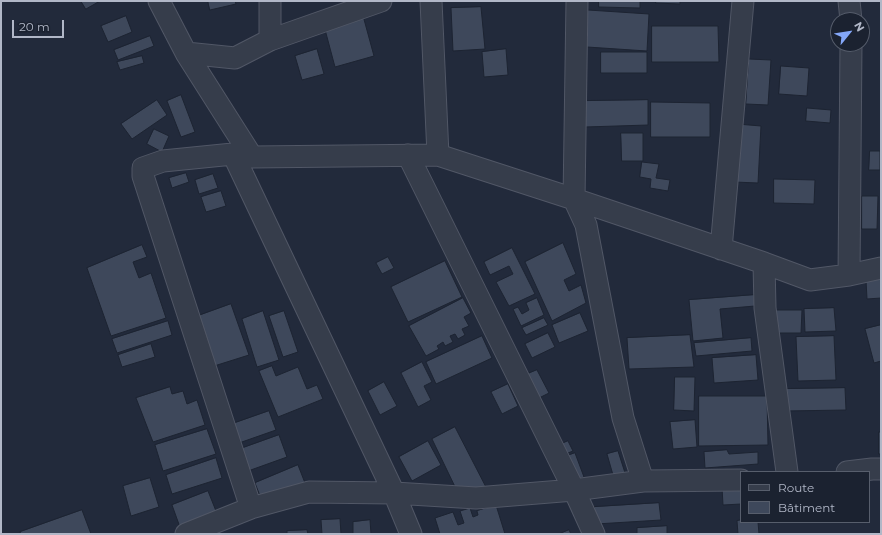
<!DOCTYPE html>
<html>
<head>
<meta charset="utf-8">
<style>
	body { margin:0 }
	#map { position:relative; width:882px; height:535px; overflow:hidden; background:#222a3b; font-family:Montserrat,sans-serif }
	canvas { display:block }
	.frame { position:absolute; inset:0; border:2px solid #b1b7c7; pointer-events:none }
	.legend { position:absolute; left:740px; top:471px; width:130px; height:52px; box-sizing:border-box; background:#1b2230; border:1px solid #575e6c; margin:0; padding:5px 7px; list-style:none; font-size:12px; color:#b1b7c7 }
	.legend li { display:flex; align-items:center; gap:8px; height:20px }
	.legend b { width:20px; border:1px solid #575e6c }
	.north { position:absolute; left:830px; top:12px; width:40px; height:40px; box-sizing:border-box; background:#1b2230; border:1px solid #575e6c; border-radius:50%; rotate:60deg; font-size:11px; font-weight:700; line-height:16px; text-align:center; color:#b1b7c7 }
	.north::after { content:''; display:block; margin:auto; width:14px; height:18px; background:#84a7f8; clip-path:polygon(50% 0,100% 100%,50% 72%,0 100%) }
	.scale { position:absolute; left:12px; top:20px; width:52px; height:18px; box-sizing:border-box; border:2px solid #b1b7c7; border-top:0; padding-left:5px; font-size:12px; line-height:14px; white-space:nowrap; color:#b1b7c7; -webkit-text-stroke:3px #1b2230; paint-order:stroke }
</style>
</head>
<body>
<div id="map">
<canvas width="882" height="535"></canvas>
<div class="frame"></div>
<ul class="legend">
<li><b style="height:5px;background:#363d4b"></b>Route</li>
<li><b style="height:11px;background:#3e485b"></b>Bâtiment</li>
</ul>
<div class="north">N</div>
<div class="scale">20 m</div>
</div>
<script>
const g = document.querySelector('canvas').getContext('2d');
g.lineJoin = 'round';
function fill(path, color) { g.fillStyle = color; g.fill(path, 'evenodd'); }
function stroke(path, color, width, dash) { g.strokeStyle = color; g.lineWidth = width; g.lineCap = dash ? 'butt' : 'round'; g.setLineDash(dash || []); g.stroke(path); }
const building = new Path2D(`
	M81,1h19l-14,8z
	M208,1h27l1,3 -26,6z
	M599,1h41v7l-41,-1z
	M656,1h24v3l-24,-1z
	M481,7l4,42 -32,2 -2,-43z
	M588,10l61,4 -2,37 -60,-4z
	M362,12l12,44 -39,11 -12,-45z
	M126,16l6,16 -24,10 -7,-16z
	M652,26h66l1,36h-67z
	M150,36l4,10 -36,14 -4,-10z
	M317,49l7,25 -22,6 -7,-24z
	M506,49l2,26 -24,2 -2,-25z
	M601,52h46v21h-46z
	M142,56l2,7 -24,7 -3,-8z
	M749,59l22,1 -3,45 -22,-1z
	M781,66l28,2 -2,28 -28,-2z
	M181,95l14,37 -14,5 -14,-36z
	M157,100l10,15 -35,24 -11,-15z
	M648,100v25l-63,2v-26z
	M651,102l59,1v34h-59z
	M807,108l24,2 -1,13 -24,-2z
	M737,124l24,2 -3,57 -24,-1z
	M154,129l15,7 -7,16 -15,-8z
	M621,133h22v28h-21z
	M870,151h10v19h-11z
	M642,162l17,2 -3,14 14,2 -2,11 -18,-3 1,-9 -11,-2z
	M186,173l3,9 -17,6 -3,-10z
	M213,174l5,14 -19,6 -4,-14z
	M774,179l41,1 -1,24 -40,-1z
	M221,191l5,15 -20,6 -5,-15z
	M862,196h16l-1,33h-15z
	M563,243l13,31 -12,6 5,11 12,-6 5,18 -34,18 -27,-59z
	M142,245l5,12 -14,5 6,16 12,-5 15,45 -55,18 -24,-68z
	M512,248l23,46 -26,12 -13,-24 17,-8 -4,-8 -19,9 -6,-13z
	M388,257l6,11 -12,6 -6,-11z
	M445,261l17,36 -54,25 -17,-35z
	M881,279v19l-14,1 -1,-19z
	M754,295l1,11 -35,3 3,29 -30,3 -4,-41z
	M463,298l8,15 -7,4 5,9 -7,3 3,6 -7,4 -3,-5 -5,2 3,6 -8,4 -2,-4 -6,4 2,3 -13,7 -17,-30z
	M537,298l7,17 -23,11 -8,-17 5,-2 4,7 7,-4 -3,-7z
	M231,304l18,51 -38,12 -16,-50z
	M834,308l2,23 -31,1 -1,-23z
	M775,310h27l-1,23h-26z
	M263,311l16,49 -22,7 -15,-48z
	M284,311l14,41 -15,5 -14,-41z
	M580,313l8,18 -29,12 -7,-18z
	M544,318l4,7 -22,10 -4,-7z
	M168,321l4,14 -55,18 -5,-14z
	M881,325v36l-7,2 -9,-34z
	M548,333l7,14 -23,11 -7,-14z
	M690,335l4,32 -65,2 -2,-31z
	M482,336l10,22 -56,26 -10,-22z
	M834,336l2,44 -38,1 -2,-44z
	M751,338l1,13 -56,5 -2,-13z
	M151,344l4,13 -33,10 -4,-12z
	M756,355l2,25 -44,3 -2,-25z
	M422,362l10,20 -8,4 7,14 -13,7 -17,-34z
	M272,366l4,10 22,-9 9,22 10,-4 6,14 -45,18 -19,-46z
	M537,370l12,23 -12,6 -12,-24z
	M675,377h20l-1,34 -20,-1z
	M384,382l13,24 -17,9 -12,-24z
	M508,384l10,22 -16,8 -11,-22z
	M170,387l2,7 11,-3 4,13 10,-4 8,25 -52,17 -17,-44z
	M845,388l1,22 -61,1v-22z
	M699,396h68l1,49 -69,1z
	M269,411l7,19 -37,13 -7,-19z
	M695,420l2,27 -24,2 -3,-27z
	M455,427l33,64 -30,2 -26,-54z
	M207,429l9,25 -53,17 -8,-26z
	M879,432h2v22h-2z
	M279,435l8,22 -39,14 -8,-22z
	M428,441l13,24 -29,16 -13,-24z
	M568,441l5,10 -10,4 -4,-10z
	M727,450l2,4 29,-2v12l-53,4 -1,-16z
	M618,451l9,28 -12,3 -8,-28z
	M575,453l9,24 -10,4 -10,-24z
	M216,458l6,20 -50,16 -6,-19z
	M298,465l7,18 -43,18 -7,-18z
	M150,478l9,29 -28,9 -8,-30z
	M741,485v19l-18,1 -1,-18z
	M208,491l10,25 -37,14 -9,-25z
	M659,503l2,17 -65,4 -2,-17z
	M496,505l9,29h-65l-5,-16 18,-6 5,13 6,-2 -4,-12 10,-3 3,9 5,-2 -1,-4z
	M82,510l9,24h-70l-1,-2z
	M340,519l1,15h-19l-1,-14z
	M370,520l1,14h-18v-12z
	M741,520v2h17l1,12h-21l-1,-13z
	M667,526v8h-30v-6z
	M307,530l1,4h-21v-3z
	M569,530l2,4h-12z`);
const minor = new Path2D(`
	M159,1l27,52 66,104
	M431,1l7,154
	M577,1l-3,198 12,26 37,193 20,63
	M849,1l2,19
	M270,40v-39
	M186,53l49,5 35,-18 111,-39
	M233,154l161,339 17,41
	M408,155l166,335 20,44
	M721,249l22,-248
	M764,263l1,45 22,164
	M849,275l2,-231
	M847,472l25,-3h9
	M251,508l-108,-332v-8l20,-7 70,-7 19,3 186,-2 136,44 190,64 46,17 39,-5 32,-7
	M186,534l65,-26 58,-16 85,1 82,5 98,-8 69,-9 98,-1`);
fill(building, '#3e485b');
stroke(building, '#1d2432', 1);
stroke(minor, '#515766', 23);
stroke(minor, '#363d4b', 21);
</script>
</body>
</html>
